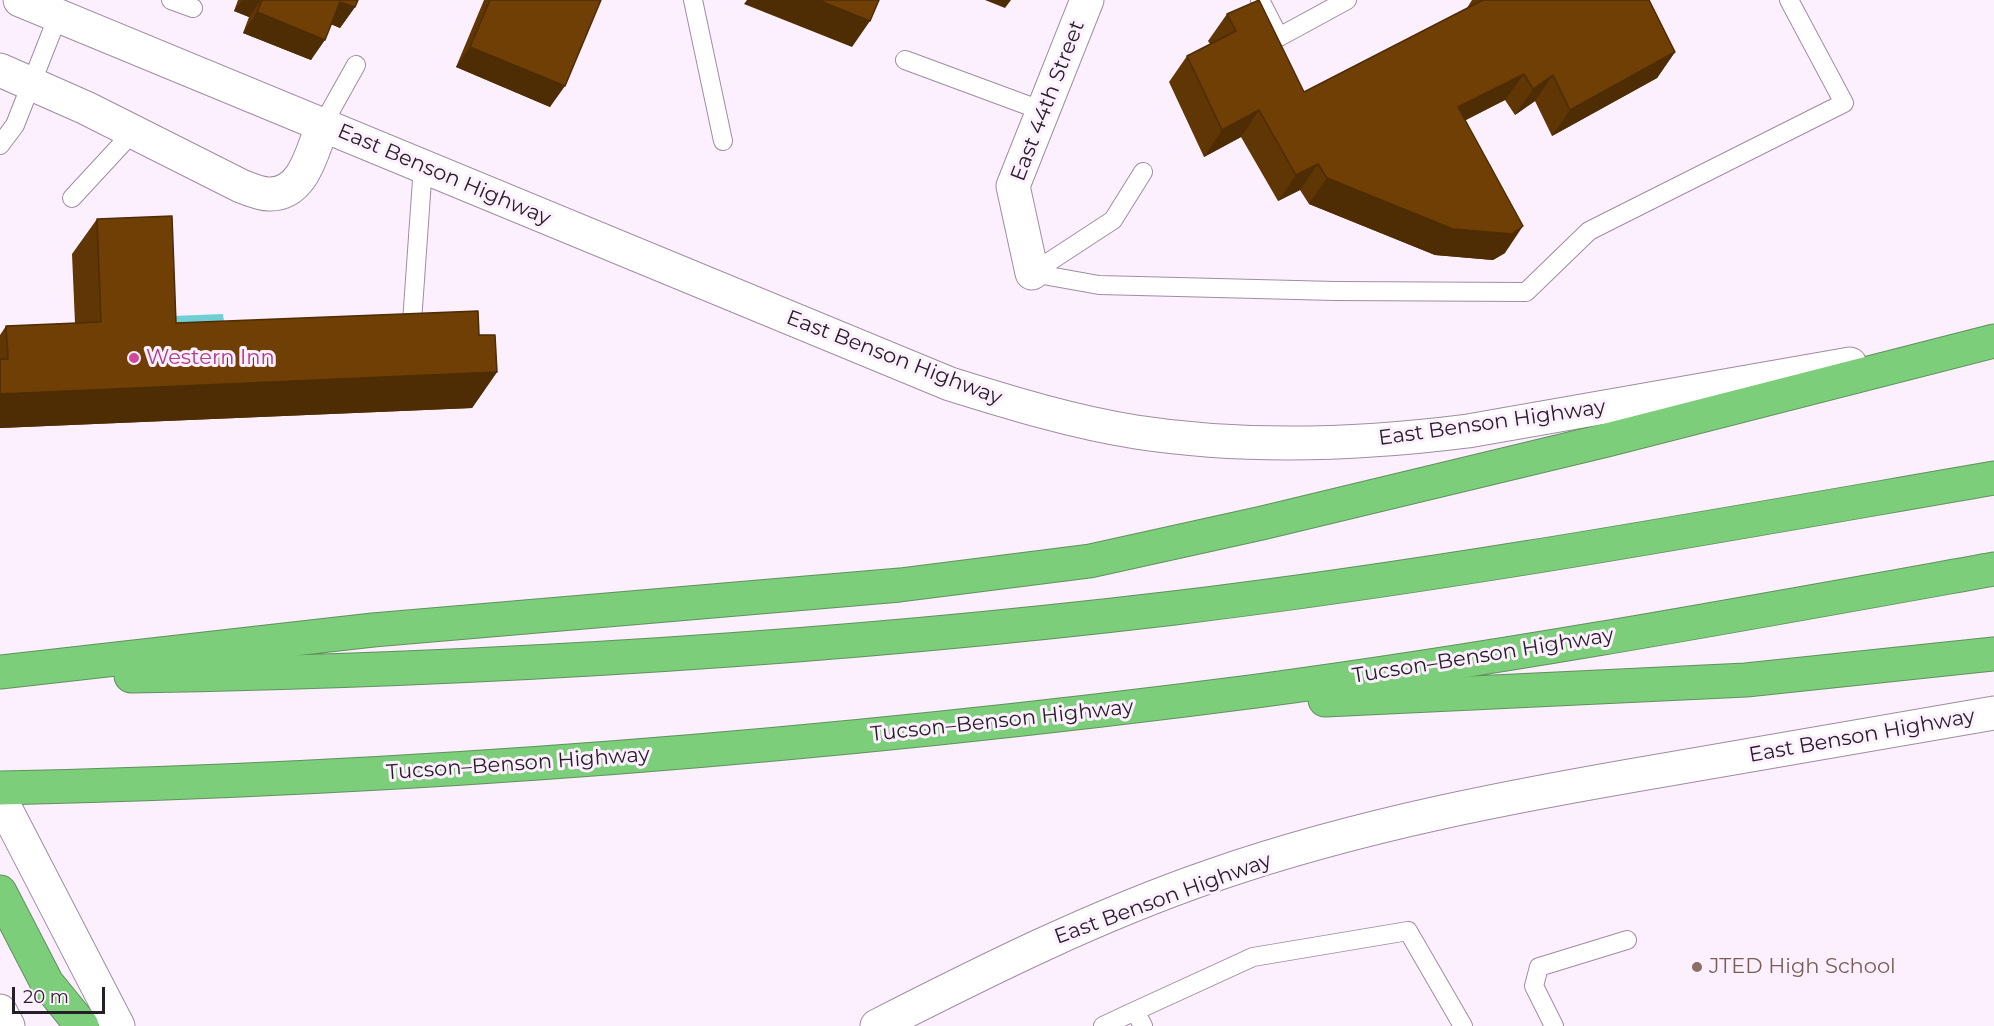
<!DOCTYPE html>
<html>
<head>
<meta charset="utf-8">
<style>
	body { margin:0 }
	#map { position:relative; width:1994px; height:1026px; overflow:hidden; background:#fdf0fe; font-family:Montserrat,sans-serif }
	canvas { display:block }
	.scale { position:absolute; left:12px; top:987px; width:93px; height:27px; box-sizing:border-box; border:3px solid #261f27; border-top:0; padding-left:8px; font-size:18px; line-height:21px; white-space:nowrap; color:#261f27; -webkit-text-stroke:4px #fdf0fe; paint-order:stroke }
</style>
</head>
<body>
<div id="map">
<canvas width="1994" height="1026"></canvas>
<div class="scale">20 m</div>
</div>
<script>
const g = document.querySelector('canvas').getContext('2d');
g.lineJoin = 'round';
function fill(path, color) { g.fillStyle = color; g.fill(path, 'evenodd'); }
function stroke(path, color, width, dash) { g.strokeStyle = color; g.lineWidth = width; g.lineCap = dash ? 'butt' : 'round'; g.setLineDash(dash || []); g.stroke(path); }
function label(font, color, halo, rows, align = 'center') {
  g.font = font + ' Montserrat,sans-serif'; g.lineWidth = 6; g.setLineDash([]); g.textBaseline = 'middle'; g.strokeStyle = halo; g.fillStyle = color; for (const [text, x, y, turn = 0] of rows) {
    g.save(); g.translate(x, y); g.rotate((+turn || 0) * Math.PI / 180); g.textAlign = isNaN(turn) ? turn : align; if (halo) g.strokeText(text, 0, 0); g.fillText(text, 0, 0); g.restore();
  }
}
const water = new Path2D(`
	M223,314l3,24 -49,3 -5,-25z`);
const lane = new Path2D(`
	M171,0l22,8
	M693,0l30,141
	M1260,0l19,37 68,-37
	M905,60l138,51
	M323,124l33,-59
	M0,145l15,-20 43,-109
	M72,198l61,-66
	M1032,273l67,12 236,6 191,1 63,-61 255,-128 -55,-103
	M1032,273l81,-53 30,-48
	M412,322l11,-156
	M1135,1011l118,-54 155,-26 55,95
	M1103,1026l32,-15 8,15
	M1554,1026l-20,-40 5,-19 88,-27`);
const street = new Path2D(`
	M1032,273l-19,-87 74,-186`);
const secondary = new Path2D(`
	M20,0l930,384c61,19 123,38 186,48 110,17 221,13 332,-1l382,-67
	M0,70l86,38 155,78c8,3 19,8 28,8 35,1 43,-43 54,-70
	M0,798l118,228
	M0,1011l8,15
	M877,1026c110,-56 220,-111 337,-151 147,-51 303,-80 456,-106 108,-19 216,-37 324,-56`);
const highway = new Path2D(`
	M0,672l373,-42 527,-45 190,-24 172,-38 345,-83 387,-99
	M131,676c348,-6 697,-27 1043,-68 275,-33 548,-83 820,-130
	M1325,700l421,-20 248,-26
	M0,788c421,-9 840,-43 1257,-97 247,-33 492,-78 737,-122
	M0,892l47,91 35,43`);
const wall = new Path2D(`
	M238,0h120l-3,7 -15,21 -9,-4 -20,36 -68,-27 6,-16 -15,-6z
	M484,0h117l-51,107 -94,-40z
	M1472,0h177l26,52 -18,26 -105,58 -17,-35 -20,14 -10,-15 -40,20 40,133 -12,7 -58,-5 -126,-51 -9,-14 -22,11 -37,-64 -37,20 -35,-75 18,-26 23,-12 -2,-3 19,-27 77,78 163,-84z
	M97,219l79,104 303,12 18,37 -25,36 -472,20v-93l6,-9 69,-3 -3,-69z`);
const shadedWall = new Path2D(`
	M242,0h19l-12,17 -15,-6z
	M747,0h71l52,21 -18,26 -108,-43z
	M985,0h26l-6,8z
	M340,2l15,5 -15,21 -14,-6z
	M257,12l68,28 -14,20 -68,-27z
	M470,47l95,39 -15,21 -94,-40z
	M1675,52l-18,26 -105,58 18,-26z
	M1524,74l-19,26 -66,34 19,-27z
	M1553,75l-18,26 -20,14 18,-26z
	M1259,110l-18,27 -37,20 18,-27z
	M1318,164l-18,26 -22,11 18,-26z
	M1327,178l196,48 -18,27 -12,7 -58,-5 -126,-51z
	M497,372l-25,36 -472,20v-34z`);
const building = new Path2D(`
	M262,0h96l-3,7 -15,-5 -15,38 -68,-28z
	M490,0h111l-36,86 -95,-39z
	M818,0h61l-9,21z
	M1259,0l45,92 179,-92h166l26,52 -105,58 -17,-35 -20,14 -9,-15 -66,33 65,119 -11,8 -59,-5 -126,-51 -9,-14 -22,11 -37,-65 -37,20 -35,-74 49,-25 -9,-17z
	M172,216l4,107 302,-12 1,24h16l2,37 -497,22v-35h8l-2,-33 95,-4 -4,-103z`);
const markers = [
	[134,358,6,"#d1479c"],
	[1697,967,6,"#8d6e63"]
];
const streetNames = [
	["East 44th Street",1048,101,-69],
	["East Benson Highway",444,175,23],
	["East Benson Highway",894,358,21],
	["East Benson Highway",1492,423,-8],
	["Tucson–Benson Highway",1483,656,-9],
	["Tucson–Benson Highway",1002,721,-6],
	["East Benson Highway",1862,736,-10],
	["Tucson–Benson Highway",518,764,-4],
	["East Benson Highway",1163,899,-20]
];
const hotelNames = [
	["Western Inn",146,358]
];
const educationNames = [
	["JTED High School",1709,967]
];
fill(water, '#6ed0d4');
stroke(lane, '#9f8ca1', 20);
stroke(street, '#9f8ca1', 35);
stroke(secondary, '#9f8ca1', 35);
stroke(highway, '#5f915d', 35);
stroke(lane, '#fff', 18);
stroke(street, '#fff', 33);
stroke(secondary, '#fff', 33);
stroke(highway, '#7dce7a', 33);
fill(wall, '#5f3604');
fill(shadedWall, '#4e2c04');
fill(building, '#6f3f05');
stroke(building, '#4e2c04', 1.5);
for (const [x, y, r, color] of markers) { const dot = new Path2D(); dot.arc(x, y, r, 0, 2 * Math.PI); g.fillStyle = color; g.fill(dot); stroke(dot, '#fdf0fe', 2); }
label('21px', '#261f27', '#fdf0fe', streetNames);
label('21px', '#b23c85', '#fdf0fe', hotelNames, 'left');
label('21px', '#785e54', '#fdf0fe', educationNames, 'left');
</script>
</body>
</html>
